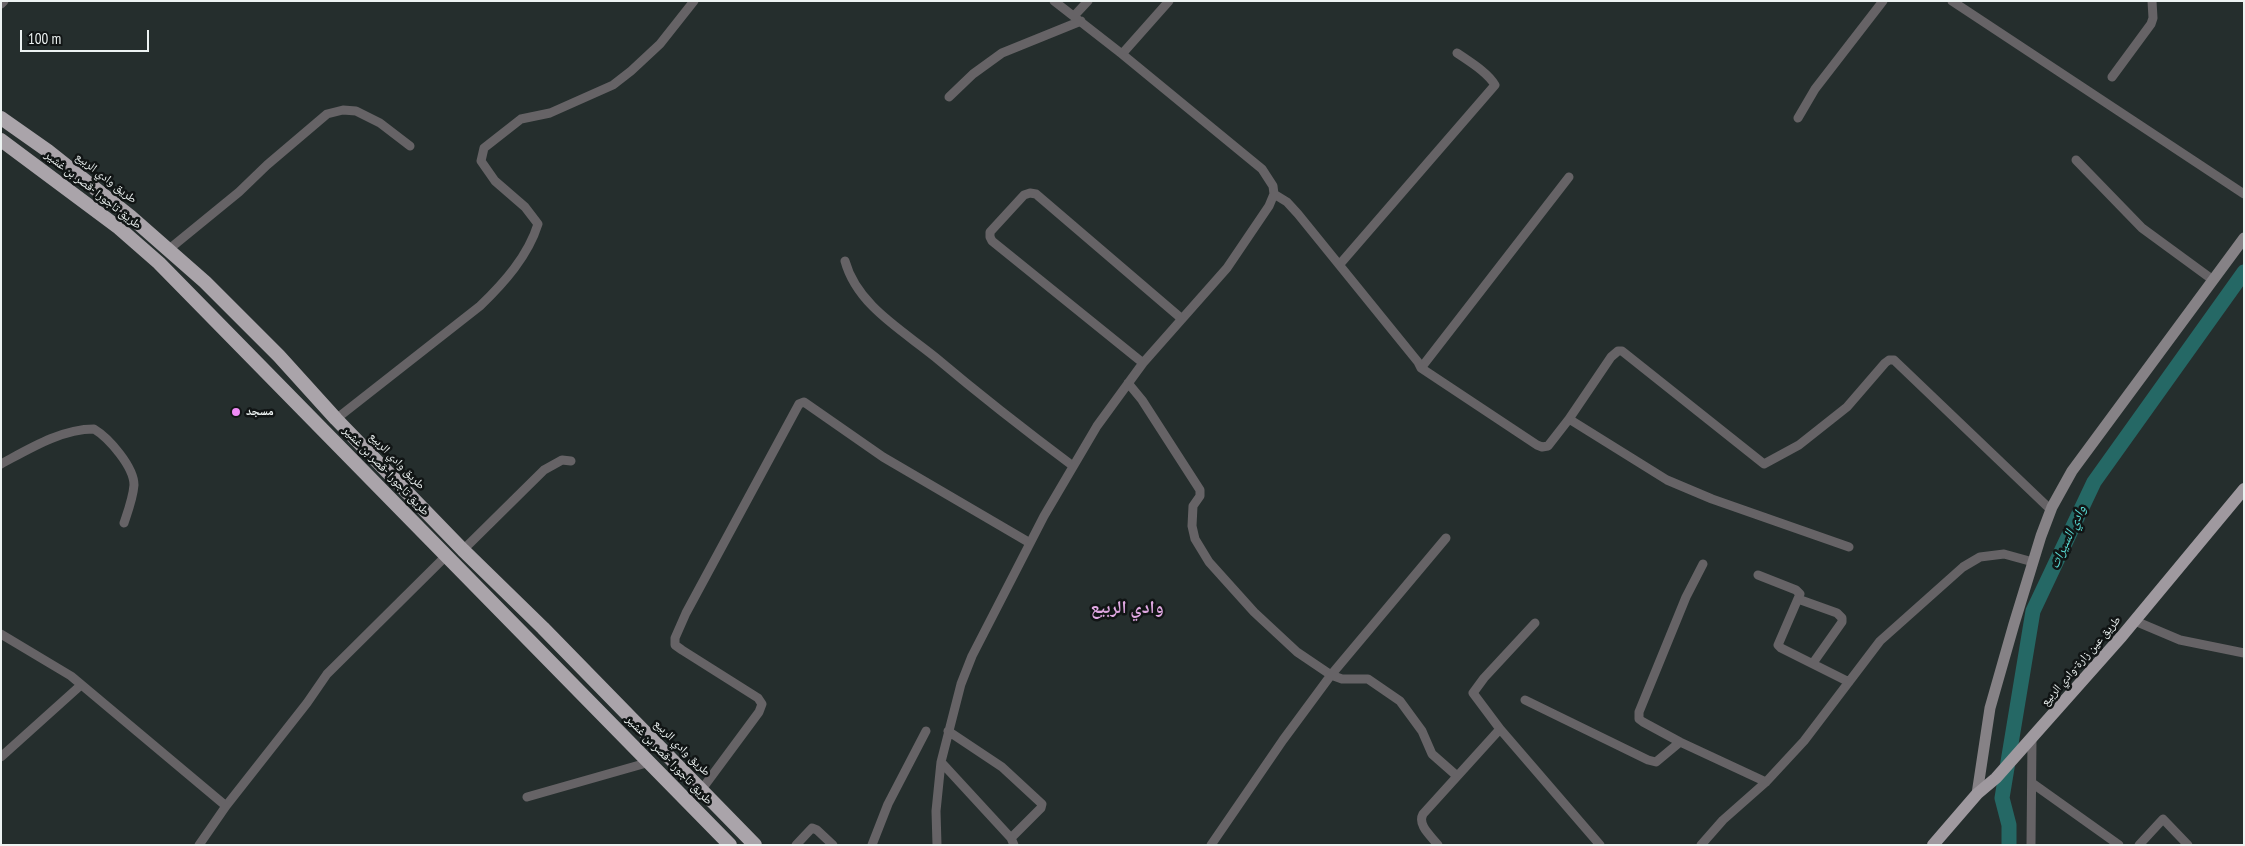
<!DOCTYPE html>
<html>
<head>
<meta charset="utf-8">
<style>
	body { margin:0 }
	#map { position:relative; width:2245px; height:846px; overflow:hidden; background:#252e2d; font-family:"PT Sans Narrow",sans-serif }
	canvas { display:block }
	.frame { position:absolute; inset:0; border:2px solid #edf3f2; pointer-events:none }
	.scale { position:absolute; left:20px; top:30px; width:129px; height:22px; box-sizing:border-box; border:2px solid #edf3f2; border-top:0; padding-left:6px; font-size:15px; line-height:18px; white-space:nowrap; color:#edf3f2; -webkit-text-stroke:4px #111515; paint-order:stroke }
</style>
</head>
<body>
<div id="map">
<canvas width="2245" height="846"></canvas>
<div class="frame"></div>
<div class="scale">100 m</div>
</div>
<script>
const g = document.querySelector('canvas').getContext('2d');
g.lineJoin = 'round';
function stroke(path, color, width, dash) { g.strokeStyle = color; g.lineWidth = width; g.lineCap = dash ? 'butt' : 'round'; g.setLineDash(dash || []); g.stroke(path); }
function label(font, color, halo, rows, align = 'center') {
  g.font = font + ' "PT Sans Narrow","Noto Naskh Arabic",sans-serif'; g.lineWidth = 5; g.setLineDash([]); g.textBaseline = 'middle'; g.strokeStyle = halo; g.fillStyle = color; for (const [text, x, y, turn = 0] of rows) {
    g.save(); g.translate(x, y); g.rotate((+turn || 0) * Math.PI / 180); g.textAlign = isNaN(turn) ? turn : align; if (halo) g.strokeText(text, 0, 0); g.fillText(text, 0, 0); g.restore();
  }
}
const river = new Path2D(`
	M2009,845v-20l-7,-27 31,-187 61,-129 150,-210`);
const minor = new Path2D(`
	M1952,1l292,193
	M1,4l3,-3
	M1074,16l14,-15
	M1122,54l47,-53
	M2112,77l39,-53 2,-6 -1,-17
	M949,97l24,-23 29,-21 79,-32
	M1798,118l17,-29 68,-88
	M2076,160l66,68 71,52
	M1274,194l13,8 11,12 120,148 3,6 116,77 5,2 6,-1 21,-27 98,61 45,19 137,48
	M168,250l71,-58 28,-27 60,-51 16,-4 13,1 24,12 30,23
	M845,261c12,44 57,69 90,96 45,38 91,74 138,109
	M1340,264l155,-179c-8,-13 -25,-23 -38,-32
	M1143,363l-151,-122 -2,-4v-5l34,-37 6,-2 6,1 146,125
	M1421,368l148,-191
	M1128,383l14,17 58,90v6l-7,10 -1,20 3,13 14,23 45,50 43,40 34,23 11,4h26l32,22 22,30 10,23 25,22
	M336,419l144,-113c24,-23 48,-50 58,-82l-13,-17 -30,-26 -14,-20 3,-13 37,-29 29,-6 63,-28 18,-14 29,-27 34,-43
	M1569,419l42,-62 7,-6h4l142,113 35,-19 48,-38 38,-44 4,-3h5l157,150
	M1,464c28,-15 60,-35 93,-35 15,9 40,38 40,56 -1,13 -6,26 -10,38
	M463,550l81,-80 18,-10 9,1
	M1758,575l38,15 4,4 -22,51 3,3 68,34
	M1798,599l39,14 5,5v4l-29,41
	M2135,621l45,19 64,13
	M1535,623l-51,55 -11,15 27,36 100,116
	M1,634l70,42 155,130
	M1525,700l123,60 8,2 24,-20 86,40
	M948,731l54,36 40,37 -1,4 -30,30
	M1680,742l-37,-20 -4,-3v-7l47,-115 17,-33
	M1,757l80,-72
	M941,762l70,76 3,7
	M2032,783l87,62
	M702,789l57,-77 3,-8 -4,-6 -76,-48 -7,-5v-7l11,-25 113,-209 5,-2 79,55 147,86
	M527,797l123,-35
	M199,845l27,-39 81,-103 20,-29 120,-119
	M796,845l16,-17 5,2 16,15
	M872,845l16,-41 38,-73
	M937,845l-1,-34 5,-49 20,-78 11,-28 72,-140 53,-90 46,-63 84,-95 42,-62 5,-12 -1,-8 -11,-17 -140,-115 -68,-53
	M1211,845l72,-105 48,-65 115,-137
	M1438,845c-7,-9 -21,-20 -15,-31l77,-85
	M1701,845l22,-25 43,-38 38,-41 76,-100 83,-74 17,-10 24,-3 29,8
	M2031,845l1,-107
	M2139,845l24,-26 25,26`);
const secondary = new Path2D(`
	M1977,794l13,-86 24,-84 27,-88 11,-29 20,-36 172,-233`);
const primary = new Path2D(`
	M1933,845l44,-51 19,-16 126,-142 122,-147`);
const trunk = new Path2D(`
	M1,118l47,33 83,66 74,65 74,74 57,63 127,131 80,78 212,217
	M1,140l118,88 40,35 571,582`);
const markers = [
	[236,412,5,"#f08bf6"]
];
const streetNames = [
	["طريق وادي الربيع",106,178,38],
	["طريق تاجورا -قصر بن غشير",93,190,38],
	["طريق وادي الربيع",397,461,46],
	["طريق تاجورا -قصر بن غشير",386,471,46],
	["طريق عين زارة-وادي الربيع",2081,661,-49],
	["طريق وادي الربيع",682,748,45],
	["طريق تاجورا -قصر بن غشير",669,760,46]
];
const poiNames = [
	["مسجد",246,412]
];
const waterNames = [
	["وادي السيرات",2068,537,-65]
];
const districtNames = [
	["وادي الربيع",1127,608]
];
stroke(river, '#256865', 15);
stroke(minor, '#666366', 9);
stroke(secondary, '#868286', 11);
stroke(primary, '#9f999f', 12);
stroke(trunk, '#aaa4aa', 14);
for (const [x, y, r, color] of markers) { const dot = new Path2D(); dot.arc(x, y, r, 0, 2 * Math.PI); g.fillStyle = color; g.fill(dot); stroke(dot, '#111515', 2); }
label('12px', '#edf3f2', '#111515', streetNames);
label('bold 12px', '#edf3f2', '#111515', poiNames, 'left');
label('italic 14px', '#59dbd4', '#111515', waterNames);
label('bold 18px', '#e0a8e2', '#111515', districtNames);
</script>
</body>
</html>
